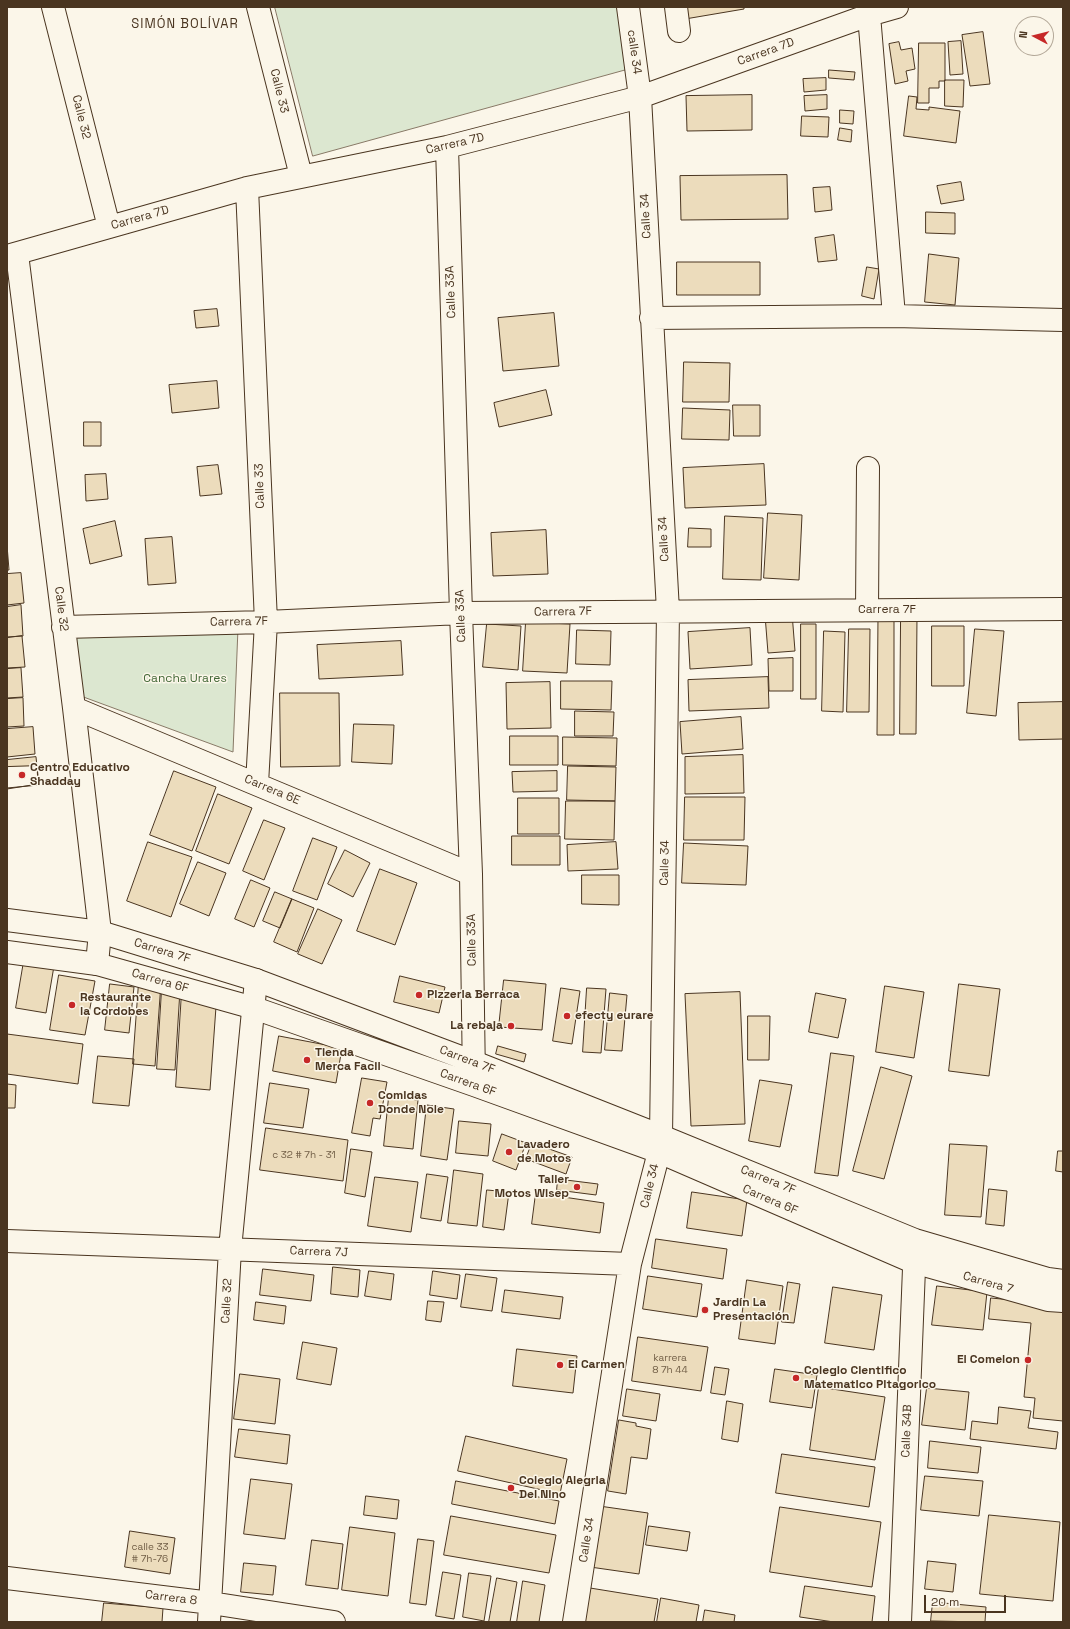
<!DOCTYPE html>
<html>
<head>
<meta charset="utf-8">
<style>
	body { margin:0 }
	#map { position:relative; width:1070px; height:1629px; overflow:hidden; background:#fbf6e9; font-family:"Space Grotesk",sans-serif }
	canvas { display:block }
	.frame { position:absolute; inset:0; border:8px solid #4a3520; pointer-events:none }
	.north { position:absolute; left:1014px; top:16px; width:40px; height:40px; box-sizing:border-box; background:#fbf6e9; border:1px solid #b4a999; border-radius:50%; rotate:277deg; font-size:11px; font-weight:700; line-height:16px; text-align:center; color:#4a3520 }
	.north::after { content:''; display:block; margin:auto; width:14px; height:18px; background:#c62828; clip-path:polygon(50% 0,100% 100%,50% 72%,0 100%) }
	.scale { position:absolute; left:924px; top:1595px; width:82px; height:18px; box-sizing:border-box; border:2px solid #4a3520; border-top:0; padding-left:5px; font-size:12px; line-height:14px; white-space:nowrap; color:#4a3520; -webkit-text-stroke:3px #fbf6e9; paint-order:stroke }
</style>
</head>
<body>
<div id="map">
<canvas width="1070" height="1629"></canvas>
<div class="frame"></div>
<div class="north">N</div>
<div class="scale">20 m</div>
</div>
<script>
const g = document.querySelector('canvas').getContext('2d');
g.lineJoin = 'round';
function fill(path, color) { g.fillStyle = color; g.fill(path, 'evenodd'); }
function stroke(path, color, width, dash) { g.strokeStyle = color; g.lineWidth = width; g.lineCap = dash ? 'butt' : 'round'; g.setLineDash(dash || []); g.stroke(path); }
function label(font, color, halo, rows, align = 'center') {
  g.font = font + ' "Space Grotesk",sans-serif'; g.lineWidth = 3; g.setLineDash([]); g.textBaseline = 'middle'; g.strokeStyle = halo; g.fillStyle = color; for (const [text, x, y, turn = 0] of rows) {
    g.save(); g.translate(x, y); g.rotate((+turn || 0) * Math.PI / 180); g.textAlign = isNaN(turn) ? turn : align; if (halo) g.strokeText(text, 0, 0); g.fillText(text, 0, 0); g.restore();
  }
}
const green = new Path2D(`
	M275,7h362l6,58 -330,91z
	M238,628l-5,124 -155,-57 -3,-65z`);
const building = new Path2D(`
	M684,7h60v2l-59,10z
	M983,32l7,52 -20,2 -8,-51z
	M961,41l2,33 -13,1 -2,-33z
	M899,42l2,8 11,-2 3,21 -9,2 2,10 -13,3 -6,-40z
	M919,43h26v38h-6v7h-10v15h-11z
	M829,70l26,2 -1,8 -25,-2z
	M826,78v12l-22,2 -1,-13z
	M945,80h19l-1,27 -18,-1z
	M752,95v35l-65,1 -1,-35z
	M827,95v14l-22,2 -1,-15z
	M909,96l8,1 -1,12 13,1v-3l31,4 -4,32 -52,-7z
	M840,110l14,1 -1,13 -13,-1z
	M802,116l27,1 -1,20 -27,-1z
	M840,128l12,2 -1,12 -13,-2z
	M787,175l1,44 -107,1 -1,-44z
	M961,182l3,18 -23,4 -4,-18z
	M830,187l2,23 -17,2 -2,-24z
	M926,212l29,1v21l-29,-1z
	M834,235l3,25 -19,2 -3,-24z
	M929,254l30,4 -4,47 -30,-3z
	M677,262h83v33h-83z
	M867,267l12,2 -5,30 -12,-3z
	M217,309l2,17 -23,2 -2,-17z
	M554,313l5,53 -56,5 -5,-53z
	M684,362l46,1 -1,39h-46z
	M217,381l2,27 -47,5 -3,-28z
	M546,390l6,25 -53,12 -5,-24z
	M733,405h27v31h-26z
	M683,408l47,2 -1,30 -47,-1z
	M84,422h17v24h-17z
	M764,464l2,41 -81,3 -2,-40z
	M218,465l4,29 -22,2 -3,-29z
	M106,474l2,25 -22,2 -1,-26z
	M768,513l34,2 -3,65 -35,-2z
	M725,516l38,2 -2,62 -38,-1z
	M115,521l7,35 -32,8 -7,-35z
	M689,528l22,1v18h-23z
	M546,530l2,44 -55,2 -2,-43z
	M172,537l4,46 -28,2 -3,-46z
	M7,545l2,25h-2z
	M21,573l3,30 -17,2v-31z
	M21,605l2,31 -16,1v-30z
	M792,613l3,38 -27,2 -3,-38z
	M894,615v120h-17l1,-119z
	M901,616h16l-1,118h-16z
	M526,622l44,2 -3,49 -44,-2z
	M487,624l34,2 -3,44 -35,-3z
	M801,624h15v75h-15z
	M932,626h32v60h-32z
	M750,628l2,37 -62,4 -2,-37z
	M849,629h21l-1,83h-22z
	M975,629l29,2 -8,85 -29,-3z
	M577,630l34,1 -1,34 -34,-1z
	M824,631l21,1 -2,80 -21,-1z
	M22,636l3,31 -18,1v-30z
	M401,641l2,34 -84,4 -2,-34z
	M793,658v33h-24l-1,-32z
	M21,668l2,29 -16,1v-29z
	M768,677l1,31 -80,3 -1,-31z
	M561,681h51l-1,29 -50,-1z
	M550,682l1,46 -44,1 -1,-46z
	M280,693h59l1,73 -59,1z
	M23,698l1,28 -17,1v-28z
	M1063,702v37l-44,1 -1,-37z
	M575,711l39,1 -1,24h-38z
	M741,717l2,32 -61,5 -2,-32z
	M354,724l40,1 -2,39 -40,-2z
	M33,727l2,27 -28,3v-28z
	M510,736h48v29h-48z
	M563,737l54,1 -1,28 -53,-1z
	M743,755l1,38 -59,1v-37z
	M36,757l3,28 -32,3v-28z
	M37,766l1,18 -31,5v-22z
	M568,766l48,1 -1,34 -48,-1z
	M174,771l42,16 -24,64 -42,-16z
	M557,771v20l-44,1 -1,-20z
	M218,794l34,14 -23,56 -33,-13z
	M685,797h60l-1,43h-60z
	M518,798h41v36h-41z
	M566,801h49l-1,39 -49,-1z
	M264,820l21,8 -21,52 -21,-9z
	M512,836h48v29h-48z
	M313,838l24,9 -20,53 -24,-9z
	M148,842l44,15 -21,60 -44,-16z
	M616,842l2,27 -50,2 -1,-26z
	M684,843l64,3 -2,39 -64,-2z
	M345,850l25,13 -17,34 -25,-13z
	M198,862l28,11 -17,43 -29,-12z
	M380,869l37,14 -22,62 -38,-14z
	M582,875h37v30l-37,-1z
	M251,880l19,8 -16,39 -19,-8z
	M275,892l17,7 -12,29 -17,-7z
	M292,899l22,9 -17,44 -23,-10z
	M318,909l24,11 -20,44 -24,-10z
	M24,961l30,5 -8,47 -30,-5z
	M59,975l36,6 -10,54 -35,-5z
	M400,976l45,11 -6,26 -45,-11z
	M504,980l42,4 -4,46 -43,-3z
	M139,982l22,1 -6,83 -22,-2z
	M110,984l24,3 -5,46 -24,-3z
	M959,984l41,5 -11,87 -40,-5z
	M885,986l39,6 -10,66 -38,-6z
	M561,988l19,3 -8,53 -19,-3z
	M587,988l19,1 -5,64 -18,-1z
	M162,989l18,1 -5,80 -18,-1z
	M182,991l35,2 -7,97 -34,-3z
	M740,992l5,132 -54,2 -6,-132z
	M610,993l17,2 -5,56 -17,-1z
	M816,993l30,6 -8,39 -29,-6z
	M748,1016h22l-1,44h-21z
	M7,1034l76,10 -5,40 -71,-10z
	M279,1036l63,12 -6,35 -63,-12z
	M498,1046l28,8 -2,8 -28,-8z
	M831,1053l23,3 -16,120 -23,-3z
	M98,1056l36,3 -5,47 -36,-3z
	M881,1067l31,9 -28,103 -31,-8z
	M362,1078l25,4 -7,37 -7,-1 -3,18 -18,-3z
	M760,1080l32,5 -12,62 -31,-6z
	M270,1083l39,6 -6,39 -39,-5z
	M7,1084l9,1 -1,23h-8z
	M389,1097l29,3 -5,49 -29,-3z
	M427,1105l27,4 -7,51 -26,-4z
	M459,1121l32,3 -3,32 -32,-3z
	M266,1128l82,12 -5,41 -83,-11z
	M502,1134l24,9 -10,27 -23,-9z
	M532,1143l40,14 -6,17 -40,-15z
	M950,1144l37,2 -6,71 -36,-2z
	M351,1149l21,3 -7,45 -20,-4z
	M1058,1151h5v21l-7,-1z
	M454,1170l29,4 -6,52 -29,-3z
	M427,1174l21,3 -7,44 -20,-3z
	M375,1177l43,5 -7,50 -43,-6z
	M558,1179l40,5 -2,11 -39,-5z
	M989,1189l18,2 -3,35 -18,-2z
	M487,1190l22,2 -5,38 -21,-3z
	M692,1192l55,8 -5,36 -55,-8z
	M536,1193l68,10 -4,30 -68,-9z
	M656,1239l71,10 -4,30 -71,-11z
	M333,1267l27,3 -2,27 -27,-3z
	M263,1269l51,6 -3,26 -51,-6z
	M369,1271l25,3 -3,26 -26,-4z
	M433,1271l27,4 -3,24 -27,-4z
	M466,1274l31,4 -5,33 -31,-4z
	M648,1276l54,8 -5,33 -54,-8z
	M747,1280l36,6 -8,58 -36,-5z
	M788,1282l12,2 -6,39 -12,-1z
	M937,1286l50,6 -4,38 -51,-5z
	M833,1287l49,8 -8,55 -49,-7z
	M505,1290l58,7 -3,22 -58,-7z
	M991,1298l72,7v116l-30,-3 2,-20 -11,-1 7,-74 -42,-4z
	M428,1301l16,1 -3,20 -15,-2z
	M256,1302l30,4 -2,18 -30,-4z
	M638,1337l70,10 -7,44 -69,-10z
	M303,1342l34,6 -6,37 -34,-6z
	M517,1349l60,7 -4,37 -60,-7z
	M715,1367l14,2 -4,26 -14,-2z
	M775,1369l42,6 -5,33 -42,-6z
	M240,1374l40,5 -5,45 -41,-5z
	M819,1387l66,10 -10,63 -65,-10z
	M927,1388l42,4 -4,38 -43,-5z
	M627,1389l33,5 -4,27 -33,-5z
	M727,1401l16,3 -5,38 -16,-3z
	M999,1407l32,4 -3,17 30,4 -2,17 -86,-10 2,-18 25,3z
	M619,1420l17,3v3l15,3 -4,30 -16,-2 -5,37 -18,-3z
	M239,1429l51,6 -3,29 -52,-7z
	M466,1436l101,23 -7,35 -102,-23z
	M930,1441l51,6 -3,26 -50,-5z
	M782,1454l93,13 -6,40 -93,-14z
	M925,1476l58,5 -4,35 -58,-6z
	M251,1479l41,5 -7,55 -41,-5z
	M456,1481l103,20 -4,23 -103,-20z
	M366,1496l33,4 -2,19 -33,-4z
	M599,1506l49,7 -9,61 -49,-7z
	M780,1507l101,15 -9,65 -102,-15z
	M989,1515l71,7 -7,79 -73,-7z
	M451,1516l105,19 -7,38 -105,-18z
	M649,1526l41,6 -3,19 -41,-6z
	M350,1527l45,6 -7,63 -46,-6z
	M130,1531l45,7 -5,36 -45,-7z
	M418,1539l16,2 -8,64 -16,-2z
	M312,1540l31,4 -5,45 -32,-4z
	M928,1561l28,3 -3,28 -28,-3z
	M244,1563l32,3 -3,29 -32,-3z
	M443,1572l18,3 -7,44 -18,-3z
	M469,1573l22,3 -7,45 -21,-4z
	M497,1578l20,4 -7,40h-21z
	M523,1581l22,4 -6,37h-22z
	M805,1586l70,10 -3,26h-38l-34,-5z
	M590,1588l68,11 -4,23h-70z
	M661,1598l38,7 -3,17h-39z
	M933,1602l53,5 -1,15 -54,-1z
	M104,1603l59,5 -1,14h-60z
	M705,1610l30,5 -1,7h-31z`);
const minor = new Path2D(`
	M53,7l56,220
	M258,7l43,169
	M676,7l3,24
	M869,15l25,301
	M447,147l14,466 10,261 3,206
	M247,188l19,434 -9,162
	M17,254l57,454 26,224 -3,32
	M7,256l240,-68 200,-41 193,-50 229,-82 28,-8
	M651,318l243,-2 169,4
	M867,610l1,-142
	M63,627l203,-5 195,-9 602,-4
	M74,708l397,166
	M7,1241l623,23
	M7,1578l204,25 123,19
	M209,1622l21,-373 26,-269
	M574,1622l56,-358 29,-112 2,-16 7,-525 -28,-514 -12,-90
	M900,1622l15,-379`);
const tertiary = new Path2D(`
	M7,920l93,12 156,48 218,82 187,74 254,104 133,39 15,2
	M7,952l90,12 157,44 220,77 185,67 254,110 135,38 15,1`);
const markers = [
	[22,775,4,"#c62828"],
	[419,995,4,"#c62828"],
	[72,1005,4,"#c62828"],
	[567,1016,4,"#c62828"],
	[511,1026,4,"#c62828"],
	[307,1060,4,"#c62828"],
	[370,1103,4,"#c62828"],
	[509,1152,4,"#c62828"],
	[577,1187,4,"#c62828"],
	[705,1310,4,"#c62828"],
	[1028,1360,4,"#c62828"],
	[560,1365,4,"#c62828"],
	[796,1378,4,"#c62828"],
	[511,1488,4,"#c62828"]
];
const numberNames = [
	["c 32 # 7h - 31",304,1155],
	["karrera",670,1358],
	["8 7h 44",670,1370],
	["calle 33",150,1547],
	["# 7h-76",150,1559]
];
const streetNames = [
	["calle 34",634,52,82],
	["Carrera 7D",766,52,-20],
	["Calle 33",279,91,76],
	["Calle 32",81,117,76],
	["Carrera 7D",455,144,-13],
	["Calle 34",646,216,-93],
	["Carrera 7D",140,218,-16],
	["Calle 33A",451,292,-92],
	["Calle 33",260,486,-92],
	["Calle 34",664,539,-93],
	["Calle 32",61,609,83],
	["Carrera 7F",887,610],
	["Carrera 7F",563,612,-1],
	["Calle 33A",461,616,-92],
	["Carrera 7F",239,622,-1],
	["Carrera 6E",272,790,23],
	["Calle 34",665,863,-89],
	["Calle 33A",472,940,-91],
	["Carrera 7F",162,951,17],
	["Carrera 6F",160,981,16],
	["Carrera 7F",467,1060,21],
	["Carrera 6F",468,1083,20],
	["Carrera 7F",768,1180,22],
	["Calle 34",650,1186,-76],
	["Carrera 6F",770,1200,23],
	["Carrera 7J",319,1252,2],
	["Carrera 7",988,1283,16],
	["Calle 32",227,1301,-87],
	["Calle 34B",907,1431,-88],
	["Calle 34",587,1540,-81],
	["Carrera 8",171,1598,7]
];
const parkNames = [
	["Cancha Urares",185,679]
];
const poiNames = [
	["Centro Educativo",30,768],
	["Shadday",30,782],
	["Pizzeria Berraca",427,995],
	["Restaurante",80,998],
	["la Cordobes",80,1012],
	["efecty eurare",575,1016],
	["La rebaja",503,1026,"right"],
	["Tienda",315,1053],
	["Merca Facil",315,1067],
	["Comidas",378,1096],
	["Donde Nole",378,1110],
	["Lavadero",517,1145],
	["de Motos",517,1159],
	["Taller",569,1180,"right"],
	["Motos Wisep",569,1194,"right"],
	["Jardín La",713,1303],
	["Presentación",713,1317],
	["El Comelon",1020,1360,"right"],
	["El Carmen",568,1365],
	["Colegio Cientifico",804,1371],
	["Matematico Pitagorico",804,1385],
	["Colegio Alegria",519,1481],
	["Del Nino",519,1495]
];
const neighbourhoodNames = [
	["SIMÓN BOLÍVAR",185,24]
];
fill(green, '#dce7d0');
stroke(green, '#887966', 1);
fill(building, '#ecdcbc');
stroke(building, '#4a3520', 1);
stroke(minor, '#4a3520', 24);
stroke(tertiary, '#4a3520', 24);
stroke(minor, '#fbf6e9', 22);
stroke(tertiary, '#fbf6e9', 22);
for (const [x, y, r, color] of markers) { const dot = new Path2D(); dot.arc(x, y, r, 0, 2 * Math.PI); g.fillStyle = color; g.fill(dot); stroke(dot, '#fbf6e9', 1.5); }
label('10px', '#725f47', null, numberNames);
label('12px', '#4a3520', '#fbf6e9', streetNames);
label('12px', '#436837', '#fbf6e9', parkNames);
label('bold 12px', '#4a3520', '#fbf6e9', poiNames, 'left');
g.letterSpacing = '1px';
label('13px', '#4a3520', '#fbf6e9', neighbourhoodNames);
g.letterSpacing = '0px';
</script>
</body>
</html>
